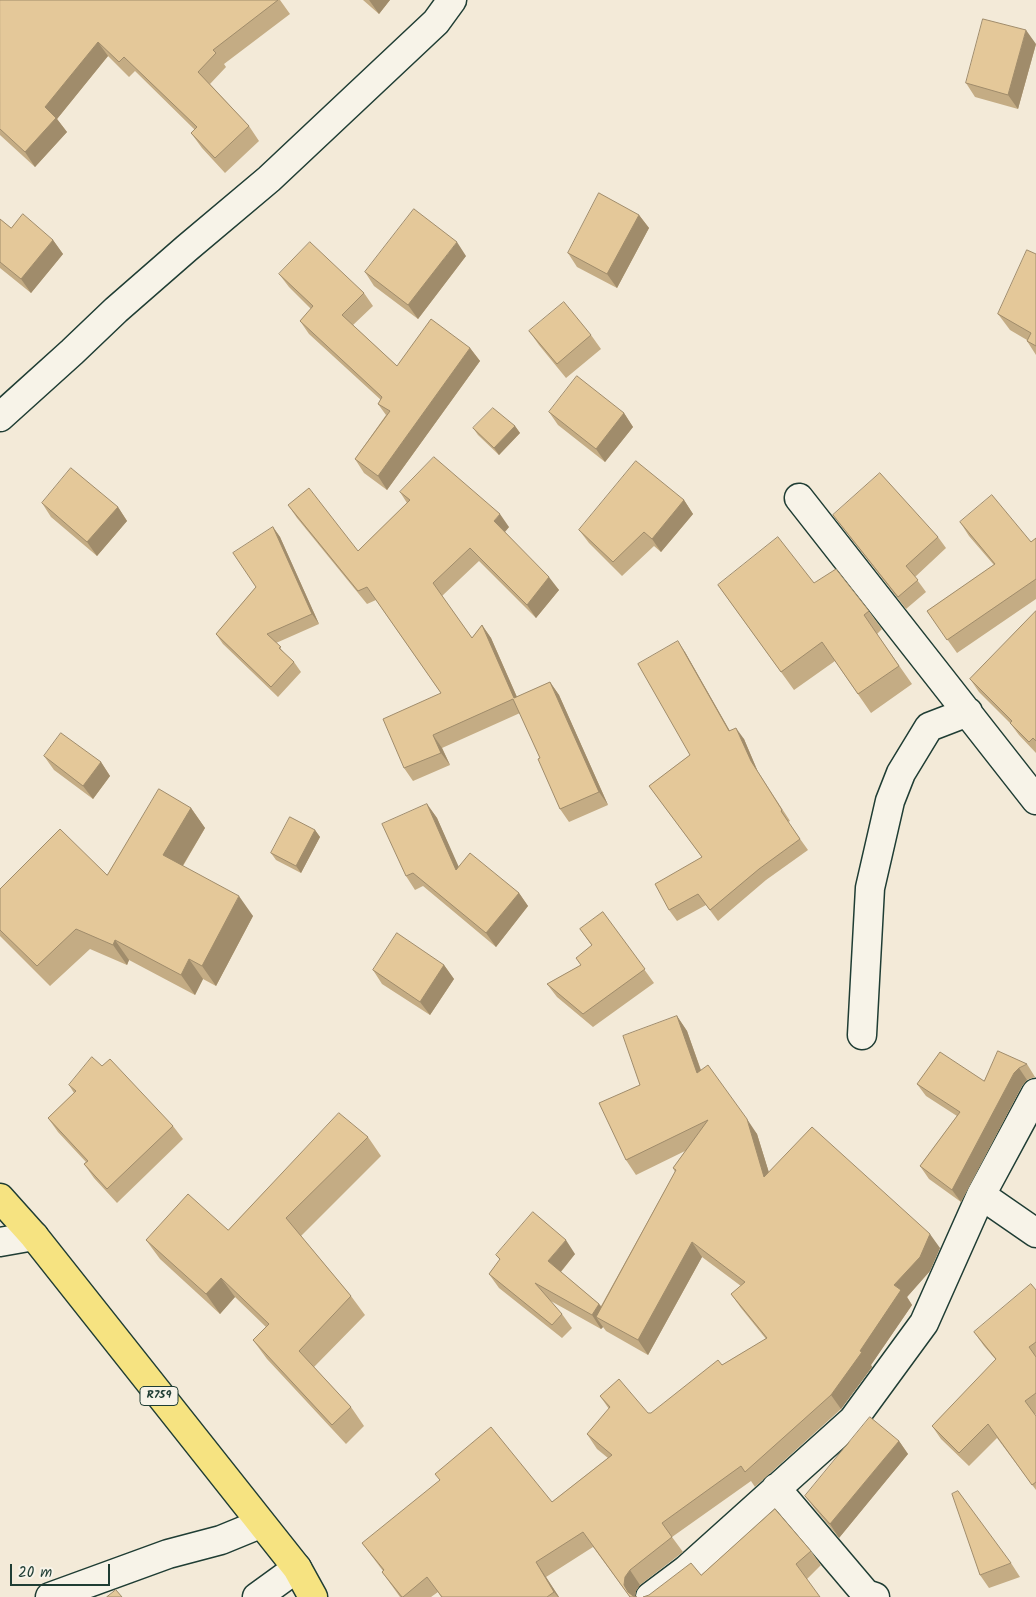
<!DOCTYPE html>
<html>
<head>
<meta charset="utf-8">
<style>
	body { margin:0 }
	#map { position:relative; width:1036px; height:1597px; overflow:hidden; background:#f3ead8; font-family:Kalam,sans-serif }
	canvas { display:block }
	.scale { position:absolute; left:10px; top:1564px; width:100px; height:22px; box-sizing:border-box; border:2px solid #1f3d34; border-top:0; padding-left:6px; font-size:15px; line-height:18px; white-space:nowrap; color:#1f3d34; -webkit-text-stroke:4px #f7f3e8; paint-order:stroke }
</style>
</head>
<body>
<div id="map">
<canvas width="1036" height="1597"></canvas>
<div class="scale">20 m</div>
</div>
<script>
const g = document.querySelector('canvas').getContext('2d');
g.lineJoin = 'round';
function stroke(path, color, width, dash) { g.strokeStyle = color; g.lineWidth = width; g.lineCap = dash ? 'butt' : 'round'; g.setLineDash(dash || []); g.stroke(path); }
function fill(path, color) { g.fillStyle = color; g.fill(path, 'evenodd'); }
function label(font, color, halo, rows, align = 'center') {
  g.font = font + ' Kalam,sans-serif'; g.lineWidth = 4; g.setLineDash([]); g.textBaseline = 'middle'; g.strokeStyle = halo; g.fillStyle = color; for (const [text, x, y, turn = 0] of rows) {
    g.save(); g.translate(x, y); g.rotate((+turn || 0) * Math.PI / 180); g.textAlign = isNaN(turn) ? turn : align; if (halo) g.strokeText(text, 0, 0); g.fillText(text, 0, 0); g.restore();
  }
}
const street = new Path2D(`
	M0,417l72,-65 44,-42 71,-62 82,-69 167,-157 16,-22
	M799,498l237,302
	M862,1035l8,-147 20,-87 11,-28 28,-46 39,-15
	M981,1195l55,38
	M0,1242l34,-6
	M776,1488l90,106 9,3
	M50,1597l118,-43 53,-14 39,-16
	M257,1597l40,-29
	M650,1597l36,-27 167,-150 71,-97 57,-128 55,-102`);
const primary = new Path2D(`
	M0,1198l34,38 263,332 16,29`);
const wall = new Path2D(`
	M0,0h280l10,14 -66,50 2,3 -16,17 39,42 10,15 -34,32 -23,-25 -11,-15 4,-3 -60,-59 -6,6 -21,-21 -51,63 10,13 -32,35 -35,-32z
	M363,0h27l-11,14z
	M1036,44l-18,65 -43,-12 -9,-14z
	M639,215l10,13 -32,60 -40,-21 -9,-14z
	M0,219l11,9 42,12 10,14 -32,39 -31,-25z
	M1036,254v101l-9,-14v-1l-17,-10 -12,-16z
	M466,256l-48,63 -44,-33 -9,-14z
	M279,274l85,19 9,13 -20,19 44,41 73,-18 10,13 -93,129 -23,-17 -9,-14 31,-44 -8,-11 3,-4 -72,-66 -9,-13 11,-12 -22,-22z
	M529,331l62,4 10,14 -35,29 -27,-33z
	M549,412l75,1 9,14 -28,35 -47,-37z
	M515,426l5,7 -21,22 -21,-20 -5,-7z
	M400,492l109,35 -4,5 54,58 -23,28 -57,-57 -37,35 30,42 10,-13 9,13 26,59 33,-15 9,13 49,110 -39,17 -9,-13 -20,-51 -20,-45 -78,35 8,17 -37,16 -9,-13 37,-75 -65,-93 -9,4 -70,-86 -9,-13 70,46 49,-48z
	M684,500l9,14 -32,38 -7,-6 -32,30 -33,-33 -10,-13z
	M42,503l76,4 9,14 -30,35 -46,-39z
	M833,515l105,22 8,11 -31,29 11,15 -20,17 -64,-82z
	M960,522l71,20 5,-4v61l-79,54 -30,-42 67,-46 -25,-29z
	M273,527l7,10 39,87 -43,19 10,12 8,7 7,10 -23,25 -55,-53 -7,-10 40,-47z
	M814,583l55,28 13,18 -5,5 35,50 -41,29 -36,-52 -41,29 -76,-105z
	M1036,611v142l-17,-18 -9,-12 -31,-31 -9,-13z
	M685,652l45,79 14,8 14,33 32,49 -2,1 20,28 -42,30 -48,41 -12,-16 -29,16 -8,-11 33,-53 -53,-71 41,-31z
	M44,756l57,6 9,14 -17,23 -39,-29z
	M427,804l10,14 21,49 61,26 9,13 -32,41 -73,-61 -8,4 -9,-14z
	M191,808l14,20 -22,38 70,50 -37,70 -13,-7 -8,16 -66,-35 -2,5 -37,-16 -40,37 -50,-50v-47l107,-14z
	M315,830l5,7 -19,36 -25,-13 -5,-7z
	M603,912l51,71 -61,44 -36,-30 -10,-13 34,-19 11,-19 -12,-17z
	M444,965l10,14 -24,36 -48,-31 -9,-14z
	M677,1016l10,15 14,39 56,64 12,39 171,75 -10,23 -23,26 5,8 -41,60 1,2 -31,42 -86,78 -4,-6 -79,56 11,15 -43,33 -4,6 -1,6h2h-7l-37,-50 -47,30 13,20h-118l-3,-5 -7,5h-31l-18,-25 1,-1 -21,-28 190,-41 56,-44 -11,-9 -10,-15 22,-25 -9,-13 48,17h3l71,-48 44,-26 -25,-31 -10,-14 10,-8 -39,-29 -54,98 -42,-24 -3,-4 -2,2 -52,-29 13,14 10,14 -10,10 -63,-50 -10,-14 11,-14 -4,-5 79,-1 -14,18 38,32 2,2 74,-134 -2,-4 12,-17 -49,24 -10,-15 14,-75z
	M1027,1064l8,13 -8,3 -5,6 -61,116 -32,-23 -9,-13 37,-50 -31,-20 -9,-12 67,-3z
	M69,1085l104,41 10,13 -66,64 -23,-25 -10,-14 2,-2 -28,-30 -10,-14 26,-25z
	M368,1137l13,19 -80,80 50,60 14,19 -51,52 37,40 13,19 -18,18 -79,-85 -14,-19 13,-13 -31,-30 -15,17 -60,-55 -14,-19 82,-10z
	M1036,1290v124l-1,1 1,1v74l-39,-52 -28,28 -28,-27 -9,-13 64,-66 -12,-14 -10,-14z
	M899,1441l9,13 -69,84 -24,-29 -10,-13z
	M811,1551l10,14 -14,14 -106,-4z
	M1011,1563l9,14 -31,11 -9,-13z`);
const shadedWall = new Path2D(`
	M369,0h21l-11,14z
	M1026,30l10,14 -18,65 -10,-14z
	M98,42l10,14 -51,63 10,13 -32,35 -10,-15 20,-45z
	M639,215l10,13 -32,60 -10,-14z
	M53,240l10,14 -32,39 -10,-14z
	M457,242l9,14 -48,63 -10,-14z
	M470,348l10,13 -93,129 -9,-14z
	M624,413l9,14 -28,35 -9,-13z
	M515,426l5,7 -21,22 -5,-7z
	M684,500l9,14 -32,38 -9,-13z
	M118,507l9,14 -30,35 -10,-14z
	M500,514l9,13 -6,7 -9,-13z
	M273,527l7,10 39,87 -7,-10z
	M549,577l10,13 -23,28 -9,-13z
	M482,625l9,13 32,73 -9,-13z
	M678,641l7,11 51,90 -7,-11z
	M550,682l9,13 49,110 -9,-13z
	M736,728l8,11 14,33 32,49 -39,-60z
	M433,735l9,13 8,17 -9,-12z
	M101,762l9,14 -17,23 -10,-13z
	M427,804l10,14 29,65 -10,-13z
	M191,808l14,20 -28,47 -14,-20z
	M315,830l5,7 -19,36 -5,-7z
	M519,893l9,13 -32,41 -10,-14z
	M239,896l14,20 -37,70 -14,-20z
	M115,940l14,20 -2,5 -14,-20z
	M189,959l14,20 -8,16 -14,-20z
	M444,965l10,14 -24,36 -10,-13z
	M677,1016l10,15 20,57 -10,-15z
	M1019,1068l8,12 -5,6 -61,116 -9,-12 62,-117z
	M747,1119l10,15 18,58 -11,-15z
	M930,1234l10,14 -10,23 -23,26 5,8 -41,60 1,2 -31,42 -10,-14 29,-44 34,-66z
	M566,1240l9,14 -17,21 -10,-14z
	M692,1242l10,15 -54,98 -10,-15z
	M221,1278l14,19 -15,17 -14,-20z
	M599,1304l10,13h-13l7,10 -2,2 -9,-14z
	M899,1441l9,13 -69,84 -9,-14z
	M536,1562l10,15 13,20h-1l-4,-5z
	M630,1570l10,15 -4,6 -1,6h-4l-3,-5 -4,-7 1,-8z`);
const building = new Path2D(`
	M0,0h278l-65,50 3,3 -18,19 51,54 -34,32 -24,-25 6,-6 -73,-70 -5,5 -21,-20 -53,65 11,11 -31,34 -25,-23z
	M983,19l43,11 -18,65 -42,-12z
	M599,193l40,22 -32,59 -39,-21z
	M414,209l43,33 -49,63 -43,-33z
	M23,214l30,26 -32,39 -21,-17v-43l11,9z
	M310,242l54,51 -22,22 55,51 34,-47 39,29 -92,128 -23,-17 35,-48 -12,-7 4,-7 -82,-76 13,-15 -34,-32z
	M1027,250l9,4v92l-9,-5 4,-8 -33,-19z
	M564,302l27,33 -34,29 -28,-33z
	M577,376l47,37 -28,36 -47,-37z
	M493,408l22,18 -21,22 -21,-20z
	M434,457l66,57 -6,7 55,56 -22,28 -57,-57 -37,35 39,55 10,-13 32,73 36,-16 49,110 -39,17 -22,-50 2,-1 -27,-59 -80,36 8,18 -37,15 -21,-49 58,-26 -74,-106 -9,4 -70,-86 21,-17 49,63 52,-51 -10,-8z
	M636,461l48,39 -32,39 -8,-7 -31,30 -34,-32z
	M71,468l47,39 -31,35 -45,-39z
	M880,473l58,64 -32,29 12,14 -20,17 -65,-82z
	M992,495l39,47 5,-4v41l-89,61 -20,-29 68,-47 -35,-42z
	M273,527l39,87 -45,20 14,13 -2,1 15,14 -23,25 -55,-53 40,-47 -23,-34z
	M778,537l36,46 22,-14 33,42 -5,4 35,51 -41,28 -36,-52 -41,30 -63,-87z
	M1036,611v130l-3,-3 -4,4 -19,-19 2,-2 -42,-42z
	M678,641l51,90 7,-3 15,33 31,49 -1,1 19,28 -41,30 -49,41 -12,-16 -29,16 -14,-26 47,-27 -53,-71 41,-31 -52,-91z
	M61,733l40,29 -18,24 -39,-30z
	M159,789l32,19 -28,47 76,41 -37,70 -13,-7 -8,16 -66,-35 -2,5 -37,-16 -39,37 -37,-36v-41l60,-60 47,46z
	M427,804l29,66 14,-17 49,40 -33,40 -73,-60 -7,3 -24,-52z
	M290,817l25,13 -19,36 -25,-13z
	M603,912l42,57 -62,45 -36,-30 34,-19 -5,-7 16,-13 -12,-16z
	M397,933l47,32 -24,37 -47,-32z
	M677,1016l20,57 11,-8 39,54 17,58 48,-50 118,107 -10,23 -26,28 7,5 -41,61 2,1 -31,43 -86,77 -4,-6 -79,57 10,14 -42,33 -5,7 -1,8 4,7 5,4 4,1h-7l-47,-65 -47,30 18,30 -7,5h-105l-15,-20 -24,20h-1l-20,-25 2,-2 -22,-27 78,-63 -5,-6 56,-47 61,75 60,-47 -25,-21 23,-27 -10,-11 19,-17 29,34h3l67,-53 4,5 45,-27 -36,-44 14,-12 -53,-40 -54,98 -42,-23 80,-147 -3,-2 35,-48 -82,40 -27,-57 41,-18 -17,-49z
	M998,1051l29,13 -8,4 -5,5 -62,117 -32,-24 40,-54 -43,-28 23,-32 44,29z
	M92,1057l10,9 8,-7 63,67 -66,63 -23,-25 4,-3 -40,-43 28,-27 -7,-6z
	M339,1113l29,24 -82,81 65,78 -52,55 52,56 -19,18 -79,-85 16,-16 -48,-46 -15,16 -60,-54 42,-46 40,36z
	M533,1212l33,28 -18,21 51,43 -7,11 -57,-32 27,31 -10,11 -63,-51 11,-15 -4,-4z
	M1031,1284l5,6v52l-7,5 7,10v36l-11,8 11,15v66l-4,3 -44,-61 -29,29 -27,-27 64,-67 -22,-27z
	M870,1417l29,24 -69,83 -25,-28z
	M958,1491l53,72 -31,12 -28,-81z
	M775,1509l36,42 -15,13 24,33h-177l6,-2 42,-32 10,12z
	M116,1590l6,7h-15z`);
const shields = [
	[159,1396,38]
];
const shieldNames = [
	["R759",159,1396]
];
stroke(street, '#1f3d34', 31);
stroke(primary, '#1f3d34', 31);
stroke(street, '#f7f3e8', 28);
stroke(primary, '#f6e381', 28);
fill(wall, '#c4ac84');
fill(shadedWall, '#a08c6b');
fill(building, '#e4c899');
stroke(building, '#a08c6b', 1);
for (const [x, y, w] of shields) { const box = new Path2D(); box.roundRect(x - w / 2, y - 9.5, w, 19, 4); g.fillStyle = '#f7f3e8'; g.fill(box); stroke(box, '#1f3d34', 1); }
label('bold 12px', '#1f3d34', null, shieldNames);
</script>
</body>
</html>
